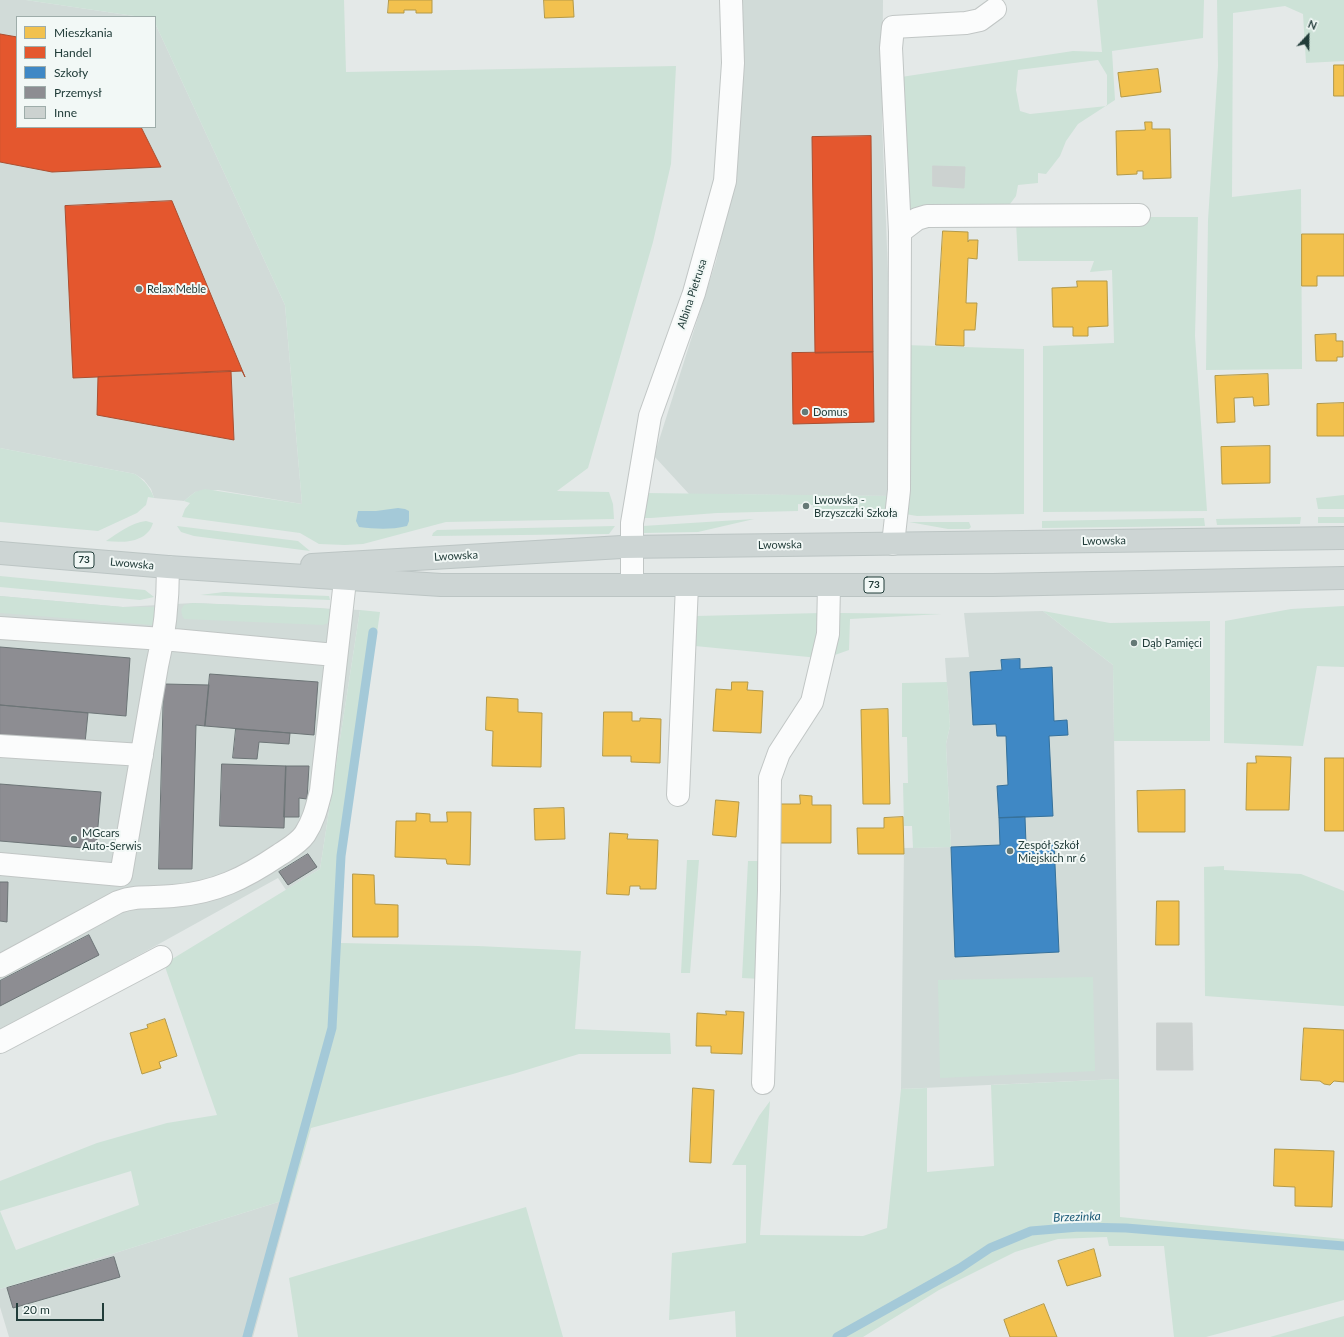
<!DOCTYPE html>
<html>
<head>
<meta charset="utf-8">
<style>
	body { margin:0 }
	#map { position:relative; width:1344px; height:1337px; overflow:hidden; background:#e4e9e8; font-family:Lato,sans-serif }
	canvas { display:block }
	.legend { position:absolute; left:16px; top:16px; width:140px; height:112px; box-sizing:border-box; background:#f2f8f6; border:1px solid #9eadaa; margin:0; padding:5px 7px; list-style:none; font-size:12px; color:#213c39 }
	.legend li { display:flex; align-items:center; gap:8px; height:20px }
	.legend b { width:20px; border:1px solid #9eadaa }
	.north { position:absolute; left:1288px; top:16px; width:40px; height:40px; -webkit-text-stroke:3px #f2f8f6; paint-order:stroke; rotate:22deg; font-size:11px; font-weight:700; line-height:16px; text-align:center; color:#213c39 }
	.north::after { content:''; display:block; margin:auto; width:14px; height:18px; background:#213c39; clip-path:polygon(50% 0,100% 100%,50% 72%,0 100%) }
	.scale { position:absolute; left:16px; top:1303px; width:88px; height:18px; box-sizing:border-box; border:2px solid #213c39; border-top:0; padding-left:5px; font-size:12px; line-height:14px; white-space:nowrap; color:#213c39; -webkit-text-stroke:3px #f2f8f6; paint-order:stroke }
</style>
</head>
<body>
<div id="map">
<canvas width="1344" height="1337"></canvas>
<ul class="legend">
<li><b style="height:11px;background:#f2c14e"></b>Mieszkania</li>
<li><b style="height:11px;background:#e4572e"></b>Handel</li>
<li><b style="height:11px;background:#3f88c5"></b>Szkoły</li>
<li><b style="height:11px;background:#8d8d92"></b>Przemysł</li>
<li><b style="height:11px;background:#ccd2d0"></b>Inne</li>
</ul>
<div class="north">N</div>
<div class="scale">20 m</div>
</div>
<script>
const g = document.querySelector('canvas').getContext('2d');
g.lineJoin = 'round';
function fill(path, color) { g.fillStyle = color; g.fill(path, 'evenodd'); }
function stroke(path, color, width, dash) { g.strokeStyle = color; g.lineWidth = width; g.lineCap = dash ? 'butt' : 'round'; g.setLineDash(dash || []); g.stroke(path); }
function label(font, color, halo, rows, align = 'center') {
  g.font = font + ' Lato,sans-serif'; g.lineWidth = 4; g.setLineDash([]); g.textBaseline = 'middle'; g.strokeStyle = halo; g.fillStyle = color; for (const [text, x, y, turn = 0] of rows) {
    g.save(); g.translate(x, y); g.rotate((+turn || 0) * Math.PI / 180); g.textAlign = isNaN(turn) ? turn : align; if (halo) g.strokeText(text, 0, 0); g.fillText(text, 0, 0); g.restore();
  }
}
const built = new Path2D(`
	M0,0h26l115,17h-124v110h138v-104l130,282 17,199 -84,-14 -23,2 -11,9 -30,-3 -3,-9 -7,-9 -9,-6 -135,-26z
	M740,0h143l-1,120 6,153 4,223 -203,-2 -35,-38 62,-195 20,-90z
	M0,596l123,11 70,-4 167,7 -40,259 -34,21 -8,-12 -278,154z
	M1043,611l70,54 6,414 -218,10 3,-241 47,-1 -5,-103 4,-18 -5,-68 24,-1 -5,-44z
	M291,1198l-38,139h-244l-9,-30v-18z`);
const green = new Path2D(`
	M26,0h318l2,72 330,-6 -5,98 -18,78 -65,226 -31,23 52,1 4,12 1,15 -168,3 -83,22 -18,1 -26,-1 -19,-11 -118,-16 3,-8 5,-6 -6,-2 11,-9 10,-3 97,15 -17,-199 -130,-282v-6h-14z
	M1097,0h107l-1,38 -91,13 3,49 -37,24 -12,17 -6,15 -14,18 -8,-1v10l-20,2 -2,11 -9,12 -99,10 -7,-141 172,-26 29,1zM1098,60l9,15v31l-77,8 -10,-3 -4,-21 2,-20z
	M1217,0h127v61l-38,2 -3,-49 -18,-8 -52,7 -1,184 69,-8 1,180 -96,1 2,-150 10,-154z
	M1145,217h53l-3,119 12,175 -164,1v-166l71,-3 -2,-73 -22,2 4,-11h-76l-2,-39z
	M905,345l119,4v165l-107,2 -12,-2z
	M0,448l135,26c10,7 15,13 19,24l-6,-1 -2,8 -9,8 -39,18 -98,-9z
	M645,493l247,3 -1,8 -5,6h-73v-5l-15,-1v7l-81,2 -66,5h-8z
	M1344,495v14h-26l-2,-11z
	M1301,517l-1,7 -83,1 -1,-6z
	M1318,517h26v6h-26z
	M1204,518l1,8 -163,2v-7z
	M754,519l-56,13 -55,1v-7z
	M146,521l7,2c-6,20 -30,20 -47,18 12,-8 25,-18 40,-20z
	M909,522h60l2,5 -2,2h-21z
	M177,526l121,15 12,10 -116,-15 -13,-4z
	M615,526l-6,8 -177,2 1,-3 4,-3z
	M0,576l145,14 9,7 -14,3 -140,-13z
	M224,592l105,4 1,4 -130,-5z
	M0,596l123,11h31l4,7 -6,11 -152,-12z
	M193,603l127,5 8,1 4,3 -4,11 -5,2 -139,-6c-3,-6 -4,-9 0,-14z
	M1344,606v61l-27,-1 -14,80 -79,-3 1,-122 66,-12z
	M360,610l20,2 -36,250 -3,81 137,3 103,5 -6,78 95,4 1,21h-92l-66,20 -202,54 -20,70 -291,91v-108l97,-38 70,-20 50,-8 -53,-151 156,-95zM131,1171l8,34 -123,45 -16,-39z
	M1043,611l67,12 100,-2v120h-96l-1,-76z
	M821,613l-2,45 -124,-12 1,-30z
	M839,613l103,1 -92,5 -1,31 -17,6z
	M947,682l3,44 -4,18 5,103 -38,1 -1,-22h-8l-1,-43h5l-1,-46h-5v-54z
	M687,860h12l-9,113h-9z
	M748,861h15l-2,118 -19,-1z
	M1224,866v4l77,4 43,17v115l-139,-10 -1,-129z
	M1093,977l2,94 -155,7 -2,-98z
	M1119,1079l1,138 224,22v61l-138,37h-32l-10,-91h-55l-2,-9 -49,2 -43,13 -76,38 -76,47h-127l-1,-26 -66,9 3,-67 74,-10v-78h-14l27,-49 11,-15 -10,134 103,1 24,-8 14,-139 26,-1v84l67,-6 -3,-81z
	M526,1207l37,130h-265l-9,-59z
	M1344,1316v21h-74z`);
const water = new Path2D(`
	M398,508l7,1 4,2v10l-2,5c-17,4 -31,3 -48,1l-3,-6 2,-10h18z`);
const homes = new Path2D(`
	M389,0h43v13h-16v-3h-12v3h-16z
	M544,0h29l1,17 -29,1z
	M1334,65h10v31h-10z
	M1158,69l3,23 -40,5 -3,-24z
	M1145,122h7v7h18l1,49 -28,1v-8h-6v3l-20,1 -1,-44 29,-1z
	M943,231l25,1v10l1,-2h9l-1,19 -9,-1 -2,45h11l-2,27h-11v16l-28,-1z
	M1302,234h42v42h-27v10h-15z
	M1077,281h30l1,45 -20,1v9h-15v-9h-20l-1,-39 25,-1z
	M1336,334v7h7v16h-6v4h-21l-1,-26z
	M1268,374l1,31 -15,1 -1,-9 -19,1 1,24 -18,1 -2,-47z
	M1344,403v33h-27v-32z
	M1270,446v37l-48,1 -1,-37z
	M732,682h16l-1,8 16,1 -2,42 -48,-2 3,-42 15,1z
	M487,697l31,2v13l24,1 -1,54 -49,-1 1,-35 -7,-1z
	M888,709l2,95h-27l-2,-94z
	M604,712h28v9h8v-3l21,1 -1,44 -29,-1v-6h-28z
	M1256,756l35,1 -2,53h-43l1,-47h9z
	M1325,758h19v73h-19z
	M1185,790v42h-47l-1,-41z
	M800,795l12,1v9h19v38h-53l1,-39h21z
	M716,800l23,2 -3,35 -23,-2z
	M564,808l1,31 -30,1 -1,-31z
	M447,812h24l-1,53 -23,-1 -1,-5 -51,-2 1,-36h20v-8l14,1v8h17z
	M903,817l1,37h-46l-1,-26h27v-10z
	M610,833l18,1 -1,5 31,1 -2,49h-16v-3h-10l-1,9 -22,-1z
	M353,874l21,1 1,29 23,1v32h-45z
	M1157,901h22v44h-23z
	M726,1011l18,1 -2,42 -31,-1v-7h-15l1,-33 29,2z
	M165,1019l12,37 -18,6 2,6 -19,6 -12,-41 18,-5 -1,-3z
	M1304,1028l40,2v52l-10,-1 -4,4 -6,-1 -4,-3 -19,-1z
	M693,1088l21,2 -3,73 -21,-1z
	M1275,1149l59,2 -2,56 -37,-1v-19l-21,-1z
	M1094,1249l7,27 -34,10 -9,-25z
	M1044,1304l13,33h-47l-6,-17z`);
const shops = new Path2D(`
	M0,34l17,3v90h124l20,40 -109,5 -52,-10z
	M871,136l2,216 -58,1 -3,-216z
	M172,201l73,176 -3,-6 -169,7 -8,-172z
	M873,352l1,70 -81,2 -1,-71z
	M231,371l3,69 -137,-25 1,-38z`);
const schools = new Path2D(`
	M1020,659v10l32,-2 2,54 13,-1 1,15 -19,1 4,80 -54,2 -2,-32 11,-1 -2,-49h-9l-1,-12 -23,1 -3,-53 32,-2 -1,-10z
	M1025,817l1,27 28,-1 5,109 -104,5 -4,-110 49,-2 -1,-27z`);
const industry = new Path2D(`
	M0,647l130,11 -4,58 -126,-11z
	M210,674l108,8 -4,53 -109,-9z
	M164,684l45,1 -4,41 -9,-1 -4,144h-33z
	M0,705l88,8 -3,30 -85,-7z
	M236,729l54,4 -1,11 -30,-2 -2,17 -24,-1z
	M222,764l64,2 -2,62 -64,-2z
	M286,766h23l-2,33 -8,-1v19h-15z
	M0,784l101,8 -5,57 -96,-8z
	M308,854l9,13 -29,18 -9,-13z
	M0,882h8l-1,40 -7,-1z
	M89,935l10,20 -99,51v-25z
	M114,1257l6,20 -107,31 -6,-20z`);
const stream = new Path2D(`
	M247,1337l85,-309 9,-172 32,-224
	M837,1337l123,-69 30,-20 41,-17 48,-4 47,1 218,18`);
const building = new Path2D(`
	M933,166l32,1 -1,21 -31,-2z
	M1157,1023h35l1,47h-36z`);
const minor = new Path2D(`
	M900,232l17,-13 10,-3 212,-1
	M893,544l6,-54 1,-258 -9,-184 2,-21 73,-4 14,-3 15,-11
	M632,585v-62l18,-107 44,-123 31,-112 8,-118 -2,-63
	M0,628l163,11 172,16
	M0,746l142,9
	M678,795l9,-210
	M0,864l121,11 36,-209c8,-33 11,-65 11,-99
	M0,966l118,-64c19,-7 35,-4 55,-6 42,-3 72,-18 106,-41 9,-6 20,-12 26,-21 9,-14 12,-28 16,-43l26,-228
	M0,1042l161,-85
	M763,1083l6,-193 1,-112 9,-25 33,-51 16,-68 1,-49`);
const major = new Path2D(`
	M0,553l168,14 273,18h552l351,-7
	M312,565l310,-18 722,-9`);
const markers = [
	[139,289,4,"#657976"],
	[805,412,4,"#657976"],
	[806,506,4,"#657976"],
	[1134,643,4,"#657976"],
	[74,839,4,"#657976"],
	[1010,851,4,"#657976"]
];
const shields = [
	[84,560,20],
	[874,585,20]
];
const shieldNames = [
	["73",84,560],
	["73",874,585]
];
const poiNames = [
	["Relax Meble",147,289],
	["Domus",813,412],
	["Lwowska -",814,500],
	["Brzyszczki Szkoła",814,513],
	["Dąb Pamięci",1142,643],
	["MGcars",82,833],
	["Auto-Serwis",82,846],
	["Zespół Szkół",1018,845],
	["Miejskich nr 6",1018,858]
];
const streetNames = [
	["Albina Pietrusa",692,294,-72],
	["Lwowska",1104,541,-1],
	["Lwowska",780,545,-1],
	["Lwowska",456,556,-3],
	["Lwowska",132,564,5]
];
const waterNames = [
	["Brzezinka",1077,1217,-2]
];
fill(built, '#d1dbd8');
fill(green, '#cde2d7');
fill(water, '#a4c9d8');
fill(homes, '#f2c14e');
stroke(homes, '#b39948', 1);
fill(shops, '#e4572e');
stroke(shops, '#aa4f31', 1);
fill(schools, '#3f88c5');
stroke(schools, '#36719b', 1);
fill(industry, '#8d8d92');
stroke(industry, '#6d7577', 1);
stroke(stream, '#a4c9d8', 9);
fill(building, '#ccd2d0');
stroke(building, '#cdd2d1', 1);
stroke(minor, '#c1c6c5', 24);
stroke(major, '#bcc5c4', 24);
stroke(minor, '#fbfcfc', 22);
stroke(major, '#cdd5d4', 22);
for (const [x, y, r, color] of markers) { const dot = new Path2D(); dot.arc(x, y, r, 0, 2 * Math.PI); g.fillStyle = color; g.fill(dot); stroke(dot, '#f2f8f6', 1.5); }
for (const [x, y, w] of shields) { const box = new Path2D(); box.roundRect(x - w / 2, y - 8, w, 16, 3); g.fillStyle = '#f2f8f6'; g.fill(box); stroke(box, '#213c39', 1); }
label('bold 10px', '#213c39', null, shieldNames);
label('11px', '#213c39', '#f2f8f6', poiNames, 'left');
label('11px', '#213c39', '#f2f8f6', streetNames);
label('italic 12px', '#1c5b78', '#f2f8f6', waterNames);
</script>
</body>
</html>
